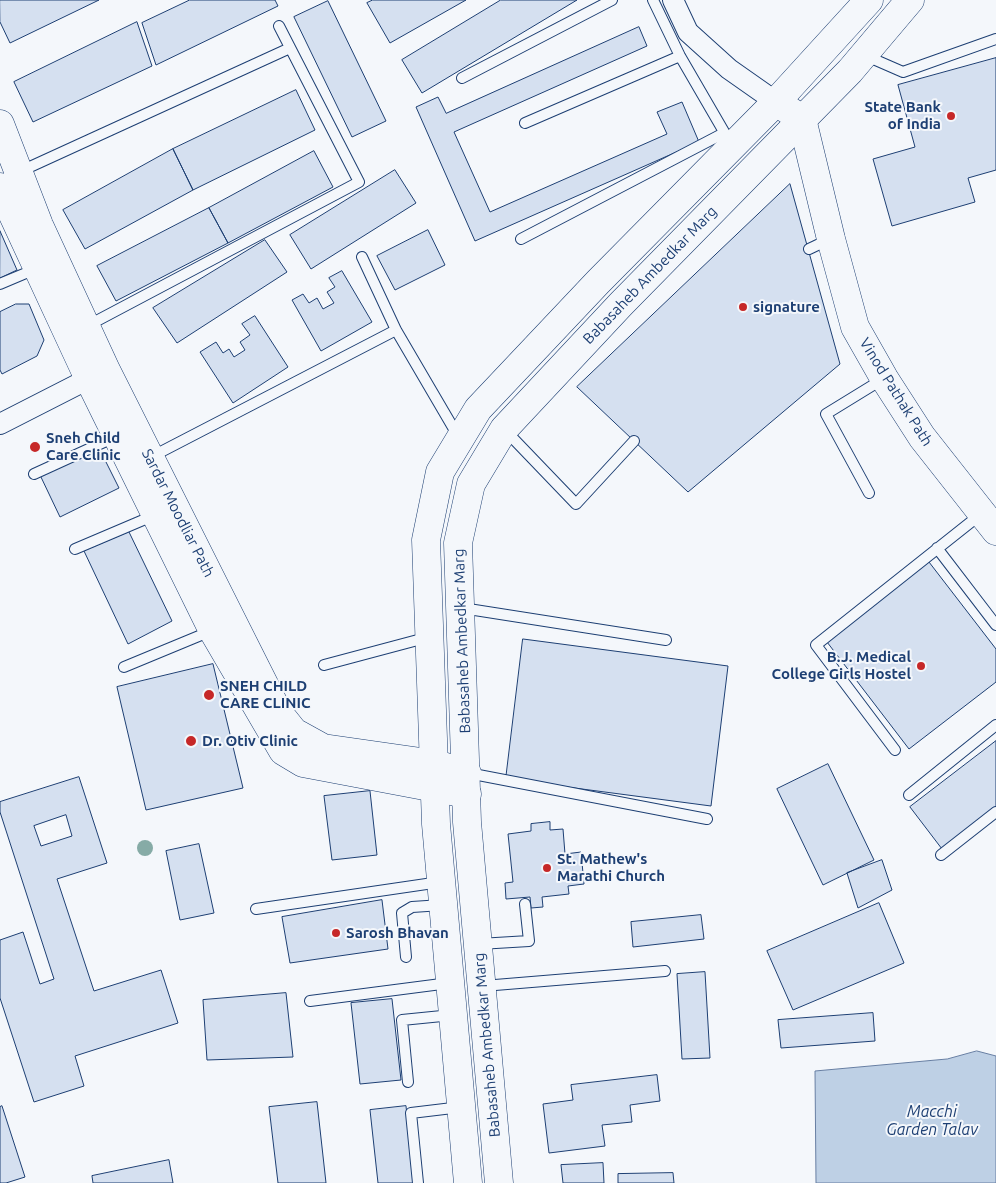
<!DOCTYPE html>
<html>
<head>
<meta charset="utf-8">
<style>
	body { margin:0 }
	canvas { display:block; background:#f4f7fb }
</style>
</head>
<body>
<canvas width="996" height="1183"></canvas>
<script>
const g = document.querySelector('canvas').getContext('2d');
g.lineJoin = 'round';
function fill(path, color) { g.fillStyle = color; g.fill(path, 'evenodd'); }
function stroke(path, color, width, dash) { g.strokeStyle = color; g.lineWidth = width; g.lineCap = dash ? 'butt' : 'round'; g.setLineDash(dash || []); g.stroke(path); }
function label(font, color, halo, rows, align = 'center') {
  g.font = font + ' Ubuntu,sans-serif'; g.lineWidth = 4; g.setLineDash([]); g.textBaseline = 'middle'; g.strokeStyle = halo; g.fillStyle = color; for (const [text, x, y, turn = 0] of rows) {
    g.save(); g.translate(x, y); g.rotate((+turn || 0) * Math.PI / 180); g.textAlign = isNaN(turn) ? turn : align; if (halo) g.strokeText(text, 0, 0); g.fillText(text, 0, 0); g.restore();
  }
}
const water = new Path2D(`
	M977,1051l19,5v127h-180l-1,-112 132,-12z`);
const building = new Path2D(`
	M0,0h99l-89,43 -10,-21z
	M190,0h85l3,6 -122,59 -14,-42z
	M373,0h93l-76,43 -23,-40z
	M501,0h76l-155,93 -20,-33z
	M328,1l58,120 -34,16 -58,-120z
	M137,22l15,44 -119,56 -19,-40z
	M639,27l8,19 -193,86 36,80 177,-78 -10,-22 25,-10 17,40 -224,99 -59,-134 22,-10 8,16z
	M996,58v112l-28,8 7,24 -83,24 -19,-67 42,-12 -17,-62z
	M296,90l19,40 -122,60 -20,-41z
	M173,149l20,41 -108,59 -22,-39z
	M314,151l19,36 -105,56 -19,-35z
	M395,170l21,33 -105,66 -21,-34z
	M790,184l50,180 -152,128 -111,-105z
	M209,208l19,35 -112,58 -19,-35z
	M428,230l17,35 -50,25 -18,-34z
	M0,231l17,39 -17,8z
	M265,240l22,32 -110,71 -24,-35z
	M342,271l30,51 -51,29 -29,-51 11,-6 6,9 8,-5 6,11 11,-6 -7,-11 8,-5 -6,-9z
	M16,304h13l15,36 -7,16 -35,18 -2,-4v-58z
	M255,316l33,51 -55,36 -33,-51 16,-10 7,11 6,-4 5,8 11,-7 -5,-8 10,-7 -8,-11z
	M98,446l21,42 -59,29 -20,-42z
	M129,532l43,89 -44,23 -44,-93z
	M929,562l67,87v33l-87,67 -82,-107z
	M523,639l205,27 -17,140 -205,-27z
	M213,664l30,124 -97,22 -29,-123z
	M996,741v67l-54,41 -32,-42z
	M828,764l46,96 -51,25 -46,-96z
	M79,777l28,86 -50,16 37,112 67,-21 17,53 -103,33 9,30 -50,16 -34,-104v-58l23,-8 17,52 14,-5 -54,-167v-10zM66,815l6,21 -31,10 -7,-20z
	M370,791l7,64 -45,5 -8,-64z
	M550,822v8l13,-1 2,25 16,-2 3,32 -16,2 1,8 -27,3 1,10 -12,1 -1,-11 -24,2 -1,-16 8,-1 -5,-48 23,-3v-7z
	M199,844l15,69 -34,7 -14,-69z
	M882,860l10,30 -34,18 -11,-35z
	M382,900l6,49 -98,14 -8,-46z
	M879,903l25,60 -111,47 -26,-59z
	M701,915l3,24 -71,8 -2,-25z
	M705,972l5,86 -28,1 -5,-85z
	M286,993l7,64 -86,3 -4,-60z
	M392,999l9,81 -41,4 -9,-81z
	M873,1013l2,28 -94,7 -3,-28z
	M657,1075l3,26 -30,4 2,17 -30,3 3,21 -56,7 -6,-49 30,-4 -2,-15z
	M317,1102l9,81h-48l-9,-76z
	M2,1106l23,71 -19,6h-6v-76z
	M406,1106l8,77h-36l-8,-73z
	M169,1160l4,23h-80l-1,-7z
	M603,1163l1,20h-41l-2,-18z
	M673,1173l1,10h-56v-9z`);
const lane = new Path2D(`
	M653,0l27,56 47,81
	M864,55l39,17 93,-33
	M462,78l150,-78
	M525,123l155,-67
	M21,171l269,-123
	M521,239l203,-106
	M809,249l21,-10
	M362,257l34,73 62,106
	M0,284l26,-11 8,-7
	M87,326l272,-144 -80,-156
	M504,429l72,75 58,-63
	M151,457l245,-127
	M34,474l81,-37
	M869,493l-43,-79 57,-35
	M937,548l59,77
	M75,549l80,-34
	M462,608l204,32
	M324,665l105,-28
	M124,667l87,-36
	M895,750l-79,-105 165,-131
	M468,773l239,46
	M909,795l87,-70
	M941,855l55,-43
	M256,909l184,-27
	M479,944l50,-3 -4,-37
	M406,957l-4,-44 10,-6 30,-2
	M483,986l182,-15
	M310,1001l139,-18
	M408,1082l-6,-62 50,-5
	M418,1183l-7,-70 50,-6`);
const street = new Path2D(`
	M673,0l15,32 41,37 47,33
	M0,424l100,-51`);
const secondary = new Path2D(`
	M776,102l26,17 29,120 24,88 29,51 38,59 74,94
	M0,124l39,101 67,145 172,342 16,20 29,16 112,16 32,9
	M0,187l89,192 124,252 70,120 20,12 164,31`);
const primary = new Path2D(`
	M468,1183l-32,-359 -10,-284 14,-68 38,-63 120,-127 178,-180 93,-102
	M499,1183l-32,-361 -9,-279 13,-59 33,-55 117,-125 229,-233 60,-71`);
const trees = [
	[145,848]
];
const markers = [
	[951,116,5,"#c62828"],
	[743,307,5,"#c62828"],
	[35,447,6,"#c62828"],
	[921,666,5,"#c62828"],
	[209,695,6,"#c62828"],
	[191,741,6,"#c62828"],
	[547,868,5,"#c62828"],
	[336,933,5,"#c62828"]
];
const poiNames = [
	["State Bank",941,107,"right"],
	["of India",941,124,"right"],
	["signature",753,307],
	["Sneh Child",46,438],
	["Care Clinic",46,455],
	["B.J. Medical",911,657,"right"],
	["College Girls Hostel",911,674,"right"],
	["SNEH CHILD",220,686],
	["CARE CLINIC",220,703],
	["Dr. Otiv Clinic",202,741],
	["St. Mathew's",557,859],
	["Marathi Church",557,876],
	["Sarosh Bhavan",346,933]
];
const streetNames = [
	["Babasaheb Ambedkar Marg",650,275,-46],
	["Vinod Pathak Path",896,392,58],
	["Sardar Moodliar Path",178,513,63],
	["Babasaheb Ambedkar Marg",462,641,-92],
	["Babasaheb Ambedkar Marg",487,1045,-95]
];
const waterNames = [
	["Macchi",932,1112],
	["Garden Talav",932,1130]
];
fill(water, '#bed0e5');
stroke(water, '#687fa3', 1);
fill(building, '#d5e0f0');
stroke(building, '#1d3f73', 1);
stroke(lane, '#1d3f73', 12);
stroke(street, '#1d3f73', 22);
stroke(secondary, '#1d3f73', 29);
stroke(primary, '#1d3f73', 29);
stroke(lane, '#f4f7fb', 10);
stroke(street, '#f4f7fb', 20);
stroke(secondary, '#f4f7fb', 28);
stroke(primary, '#f4f7fb', 28);
g.fillStyle = '#86aba6';
for (const [x, y] of trees) { g.beginPath(); g.arc(x, y, 8, 0, 2 * Math.PI); g.fill(); }
for (const [x, y, r, color] of markers) { const dot = new Path2D(); dot.arc(x, y, r, 0, 2 * Math.PI); g.fillStyle = color; g.fill(dot); stroke(dot, '#f4f7fb', 2); }
label('bold 15px', '#1d3f73', '#f4f7fb', poiNames, 'left');
label('15px', '#1d3f73', '#f4f7fb', streetNames);
label('italic 16px', '#1d3f73', '#f4f7fb', waterNames);
</script>
</body>
</html>
